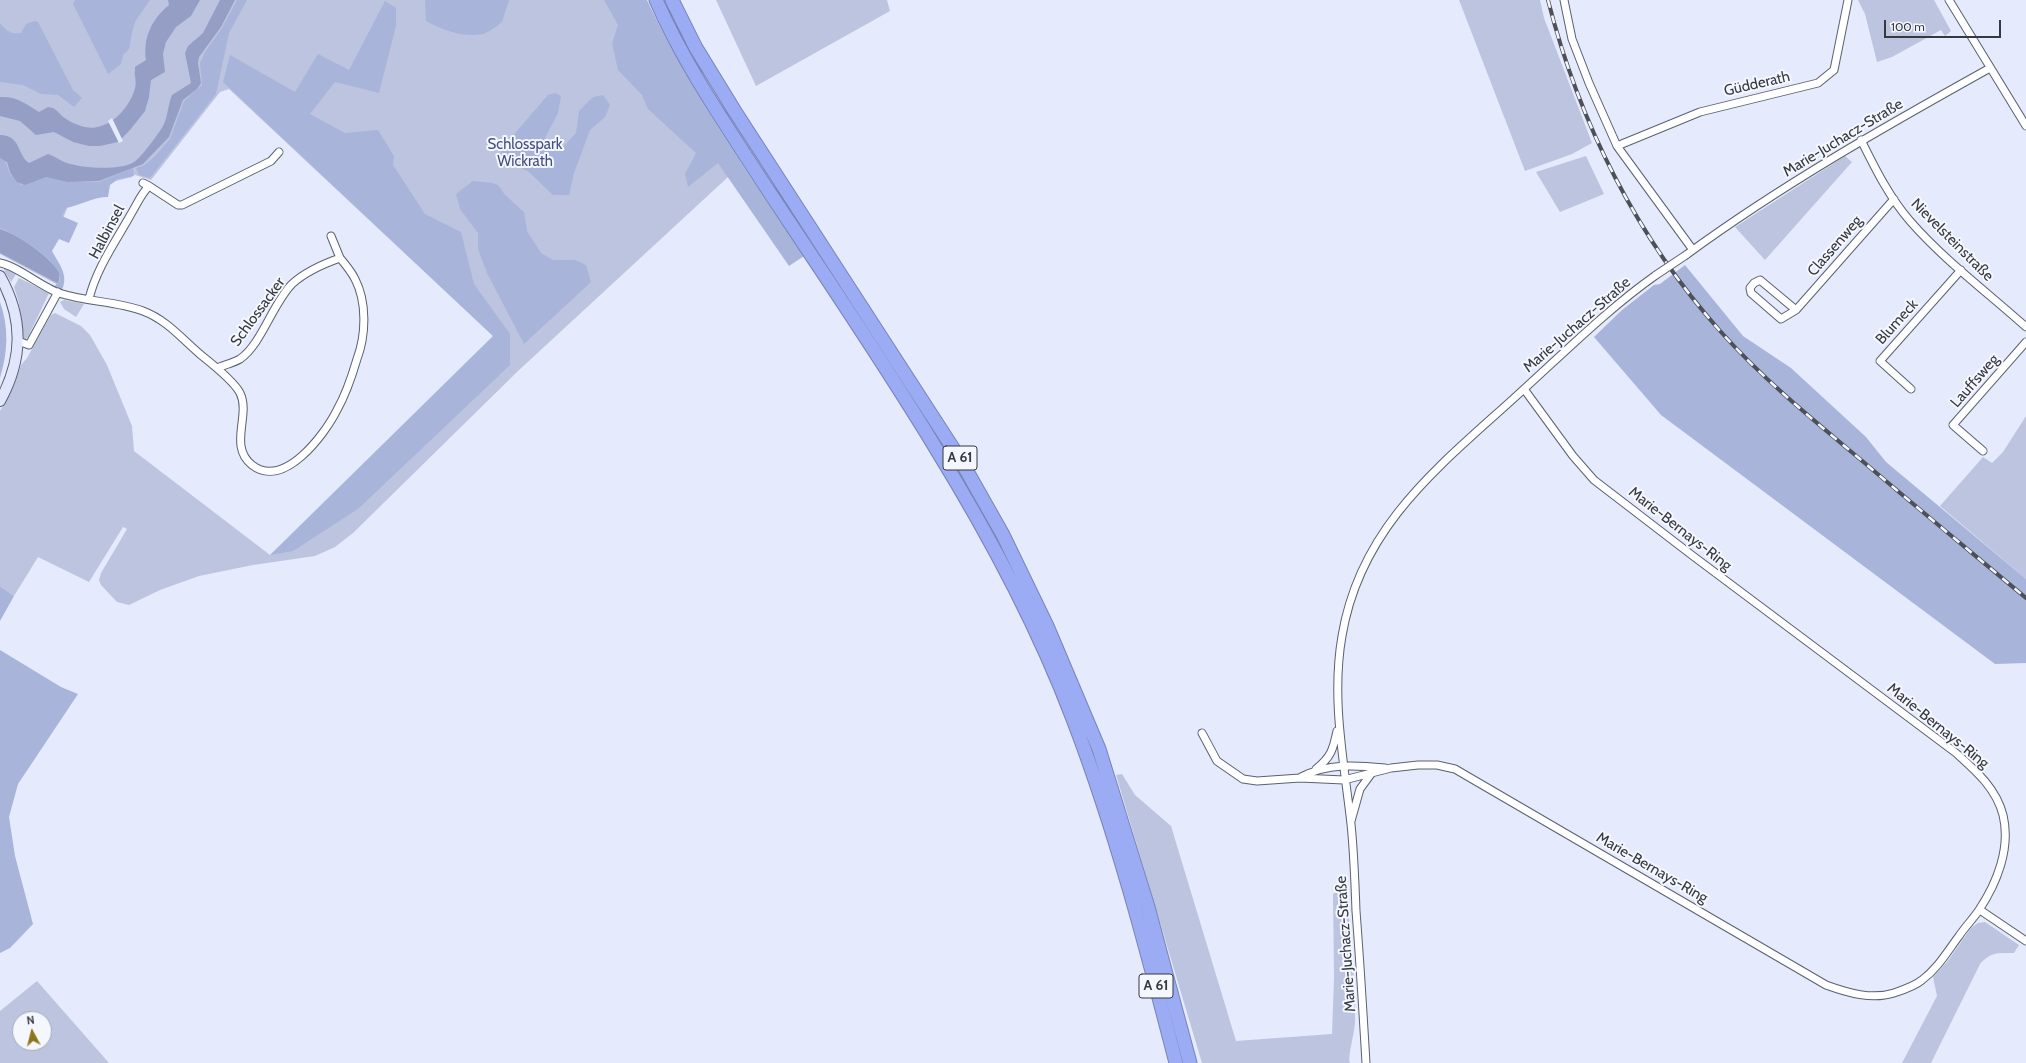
<!DOCTYPE html>
<html>
<head>
<meta charset="utf-8">
<style>
	body { margin:0 }
	#map { position:relative; width:2026px; height:1063px; overflow:hidden; background:#e5eafc; font-family:Cabin,sans-serif }
	canvas { display:block }
	.north { position:absolute; left:12px; top:1011px; width:40px; height:40px; box-sizing:border-box; background:#f5f7ff; border:1px solid #a9abb3; border-radius:50%; rotate:353deg; font-size:11px; font-weight:700; line-height:16px; text-align:center; color:#373940 }
	.north::after { content:''; display:block; margin:auto; width:14px; height:18px; background:#8d7519; clip-path:polygon(50% 0,100% 100%,50% 72%,0 100%) }
	.scale { position:absolute; left:1884px; top:20px; width:117px; height:18px; box-sizing:border-box; border:2px solid #373940; border-top:0; padding-left:5px; font-size:12px; line-height:14px; white-space:nowrap; color:#373940; -webkit-text-stroke:3px #f5f7ff; paint-order:stroke }
</style>
</head>
<body>
<div id="map">
<canvas width="2026" height="1063"></canvas>
<div class="north">N</div>
<div class="scale">100 m</div>
</div>
<script>
const g = document.querySelector('canvas').getContext('2d');
g.lineJoin = 'round';
function fill(path, color) { g.fillStyle = color; g.fill(path, 'evenodd'); }
function stroke(path, color, width, dash) { g.strokeStyle = color; g.lineWidth = width; g.lineCap = dash ? 'butt' : 'round'; g.setLineDash(dash || []); g.stroke(path); }
function label(font, color, halo, rows, align = 'center') {
  g.font = font + ' Cabin,sans-serif'; g.lineWidth = 4; g.setLineDash([]); g.textBaseline = 'middle'; g.strokeStyle = halo; g.fillStyle = color; for (const [text, x, y, turn = 0] of rows) {
    g.save(); g.translate(x, y); g.rotate((+turn || 0) * Math.PI / 180); g.textAlign = isNaN(turn) ? turn : align; if (halo) g.strokeText(text, 0, 0); g.fillText(text, 0, 0); g.restore();
  }
}
const green = new Path2D(`
	M0,0h644l78,148 6,29 -210,194 -165,162 -18,14 -20,9 -62,9 -54,11 -39,14 -31,15 -12,-3 -16,-17 -2,-5 2,-7 26,-44 -4,-2 -34,55 -51,-25 -24,39 -14,-10v-175l14,-26 7,-20 6,-7 24,-43 4,-2 26,13 9,9 17,30 25,61 2,25 136,104 239,-190 -16,-29 -264,-247 -9,3 -69,88 -19,-6v3l-57,14 -15,34 -33,-5 36,59 -3,7 -60,-32z
	M716,0h171l3,11 -134,75z
	M1459,0h81l4,18 48,125 -20,11 -47,17z
	M1858,0h76l17,31 -6,5 -4,-6 -49,27 -15,5 -12,-48z
	M1586,156l18,38 -44,18 -24,-40z
	M1845,156l7,6 -87,98 -30,-33z
	M4,268l12,6 -5,8 -7,-12z
	M19,278l30,15 -21,44 -4,3 -5,-37 -5,-16z
	M64,300l20,4 -8,13 -12,-8 -4,-7z
	M2026,416v163l-86,-73 43,-49 9,6 11,-11z
	M1122,774l13,21 36,31 65,215 96,-7 2,-56 -1,-84 13,-8c4,44 9,88 9,132 1,12 -8,38 -5,45h-148l-86,-288z
	M1985,922l34,23 -5,8c-15,0 -23,-2 -34,11l-49,99h-29l35,-67 -4,-19 14,-15 24,-34 7,-5z
	M37,981l72,82h-109v-52zM20,1019h24v24h-24z`);
const forest = new Path2D(`
	M75,0h75l-14,20 -4,12 -3,17 -6,6 -2,9 -13,10 -35,-70z
	M237,0h10l-18,33 -13,61 -66,84 -11,-3 -3,-7 7,-2 11,-9 16,-18 14,-38 18,-16 -2,-22 5,-11 17,-24z
	M425,0h84l-7,22c-5,4 -13,10 -19,12 -19,4 -41,-4 -57,-13z
	M604,0h43c14,31 32,61 49,91 34,56 70,110 108,165l-15,10 -71,-103 -30,24 -3,-13 11,-21 -48,-44 -6,-14 -24,-25 -6,-27 6,-18z
	M385,1l11,7v18l-17,67 -44,-11 -25,32 35,19 33,-3 16,26 -1,9 32,49 36,18 13,52 36,50v31l-152,144 -65,42 -23,4 223,-219 -270,-254 7,-27 65,37 23,-38 31,16z
	M35,21l3,1 35,68 9,8 -8,9 -16,-12 -17,-1 -18,-9 -23,-3v-59c6,7 11,12 21,10l5,-9z
	M555,93l6,3 -3,17 -13,25 3,7 16,1 12,-13 3,-22 14,-14 10,-2 7,10 -5,12 -15,13 -16,43 -5,22h-16l-24,-23 -30,-16 5,-10 44,-51z
	M0,158l5,2 4,12 12,13 25,-8 21,5h32l34,-14 1,8 -16,3 -8,6 -2,12c-15,0 -27,8 -42,11l-4,8 16,7 -9,20 -10,-4 -7,12c7,13 17,24 10,39l-8,-3 6,-7c2,-19 -44,-46 -60,-52z
	M473,181l19,2 6,2 7,10 19,17 3,19 14,22 12,7h22l11,5 5,17 -67,62 -37,-71 -9,-24v-16l-18,-24 -4,-15z
	M1685,265l58,71 48,32 75,69 20,25 140,117v84l-31,1 -334,-249 -67,-78 28,-27 32,-25 6,-1z
	M0,302c9,26 8,49 0,76z
	M0,586l14,10 -14,25z
	M0,650l61,37 17,7 -60,90 -9,33 6,39 18,68 -23,24 -10,5z`);
const water = new Path2D(`
	M168,0h32l-9,16 -15,11 -10,15 -3,12 2,18 -14,8 -2,17 -4,14 -15,19 -12,12 -18,4h-11l-16,-4 -19,-10 -18,3 -16,-14 -20,-5v-19c17,-1 26,7 39,15l9,-5 5,1c4,2 6,5 9,8 6,5 15,9 23,11 23,5 45,-19 50,-39 2,-6 -1,-12 0,-18v-3l11,-7c-3,-22 5,-40 23,-55z
	M220,0h15l-14,27 -22,30 -1,6 3,20 -4,6 -14,11 -14,37 -26,27 -44,17 -32,1 -21,-5 -21,8 -8,-3 -7,-10 -3,-10 -7,-4v-23c21,0 17,20 29,28l19,-9c7,2 12,7 19,9 15,5 53,8 67,-1 7,-4 26,-30 30,-38 4,-9 4,-20 8,-29l19,-12 -6,-30 3,-7 15,-13z
	M0,229c17,5 49,27 58,42 2,3 1,7 1,10l-2,2 -57,-30z`);
const pier = new Path2D(`
	M112,118l11,23 -4,2 -11,-22z`);
const street = new Path2D(`
	M1564,0l8,39 17,44 28,63 76,104
	M1949,0l77,126
	M1861,140c14,28 28,57 49,81 34,39 77,71 116,106
	M1617,146l83,-34 118,-29 16,-13 14,-70
	M149,186l29,19h4l89,-44 8,-9
	M331,236l9,22
	M1686,255c97,-71 200,-129 304,-187
	M0,263c15,2 42,24 59,30 27,9 57,8 84,18 24,9 39,28 58,44 10,8 33,26 39,38 11,22 -12,53 12,72 32,25 73,-31 85,-55 9,-16 15,-34 20,-51 9,-24 10,-57 -2,-80 -4,-8 -10,-15 -15,-21 -17,6 -34,13 -48,26 -19,19 -31,61 -52,75 -7,4 -16,6 -23,9
	M89,299c7,-30 27,-58 42,-85 6,-10 10,-20 18,-28l-6,-3
	M1796,310l-15,9 -30,-26 -1,-5 4,-5 6,-3 36,30 98,-111
	M18,341l11,4 29,-53
	M1911,389l-31,-28 81,-91
	M1983,451l-30,-26 73,-83
	M1202,733l15,28 26,18 14,2 43,-3 44,2 47,-12 27,-3h19l18,4 371,216c22,8 46,15 68,8 9,-3 21,-7 28,-13 16,-12 25,-28 37,-44 6,-9 14,-17 20,-26 18,-27 32,-62 24,-95 -7,-27 -27,-44 -47,-62l-263,-197 -99,-76 -21,-24 -49,-67
	M1316,769c15,-12 17,-19 21,-38
	M1301,777c27,-14 55,-12 84,-9
	M1351,821l9,-32 11,-15
	M1980,910l46,31
	M1366,1063c-3,-51 -6,-101 -10,-152 -1,-29 -2,-58 -5,-87 -7,-63 -20,-125 -9,-188 19,-114 103,-174 182,-247 43,-39 84,-80 132,-114`);
const secondary = new Path2D(`
	M0,276c24,43 23,83 0,125`);
const highway = new Path2D(`
	M656,0c28,64 68,122 106,181 58,88 118,175 173,266 53,86 102,177 138,272 43,112 73,228 103,344
	M672,0l24,48 38,62 226,349 43,76 44,91 52,123 49,158 42,156`);
const rail = new Path2D(`
	M1548,0c31,122 89,238 173,332 42,47 91,87 139,127 55,47 111,93 166,139`);
const streetBridge = new Path2D(`
	M1656,275l30,-20`);
const shields = [
	[960,458,34],
	[1156,986,34]
];
const shieldNames = [
	["A 61",960,458],
	["A 61",1156,986]
];
const streetNames = [
	["Güdderath",1757,84,-13],
	["Marie-Juchacz-Straße",1843,138,-31],
	["Halbinsel",107,232,-62],
	["Nievelsteinstraße",1952,240,45],
	["Classenweg",1835,246,-49],
	["Schlossacker",258,312,-54],
	["Blumeck",1897,322,-48],
	["Marie-Juchacz-Straße",1577,325,-41],
	["Lauffsweg",1975,381,-49],
	["Marie-Bernays-Ring",1680,529,38],
	["Marie-Bernays-Ring",1938,726,39],
	["Marie-Bernays-Ring",1652,868,30],
	["Marie-Juchacz-Straße",1346,944,-94]
];
const parkNames = [
	["Schlosspark",525,145],
	["Wickrath",525,162]
];
fill(green, '#bcc4df');
fill(forest, '#a9b4db');
fill(water, '#959fc6');
fill(pier, '#e5eafc');
stroke(street, '#5c6070', 9);
stroke(secondary, '#5c6070', 12);
stroke(highway, '#7884b6', 15);
stroke(street, '#fff', 7);
stroke(secondary, '#e1e6fc', 10);
stroke(highway, '#9bacf5', 13);
stroke(rail, '#4d5058', 4);
stroke(rail, '#f5f7ff', 2.5, [8]);
stroke(streetBridge, '#5c6070', 9, []);
stroke(streetBridge, '#fff', 7);
for (const [x, y, w] of shields) { const box = new Path2D(); box.roundRect(x - w / 2, y - 12, w, 24, 3); g.fillStyle = '#f5f7ff'; g.fill(box); stroke(box, '#373940', 1); }
label('bold 14px', '#373940', null, shieldNames);
label('15px', '#373940', '#f5f7ff', streetNames);
label('15px', '#434e83', '#f5f7ff', parkNames);
</script>
</body>
</html>
